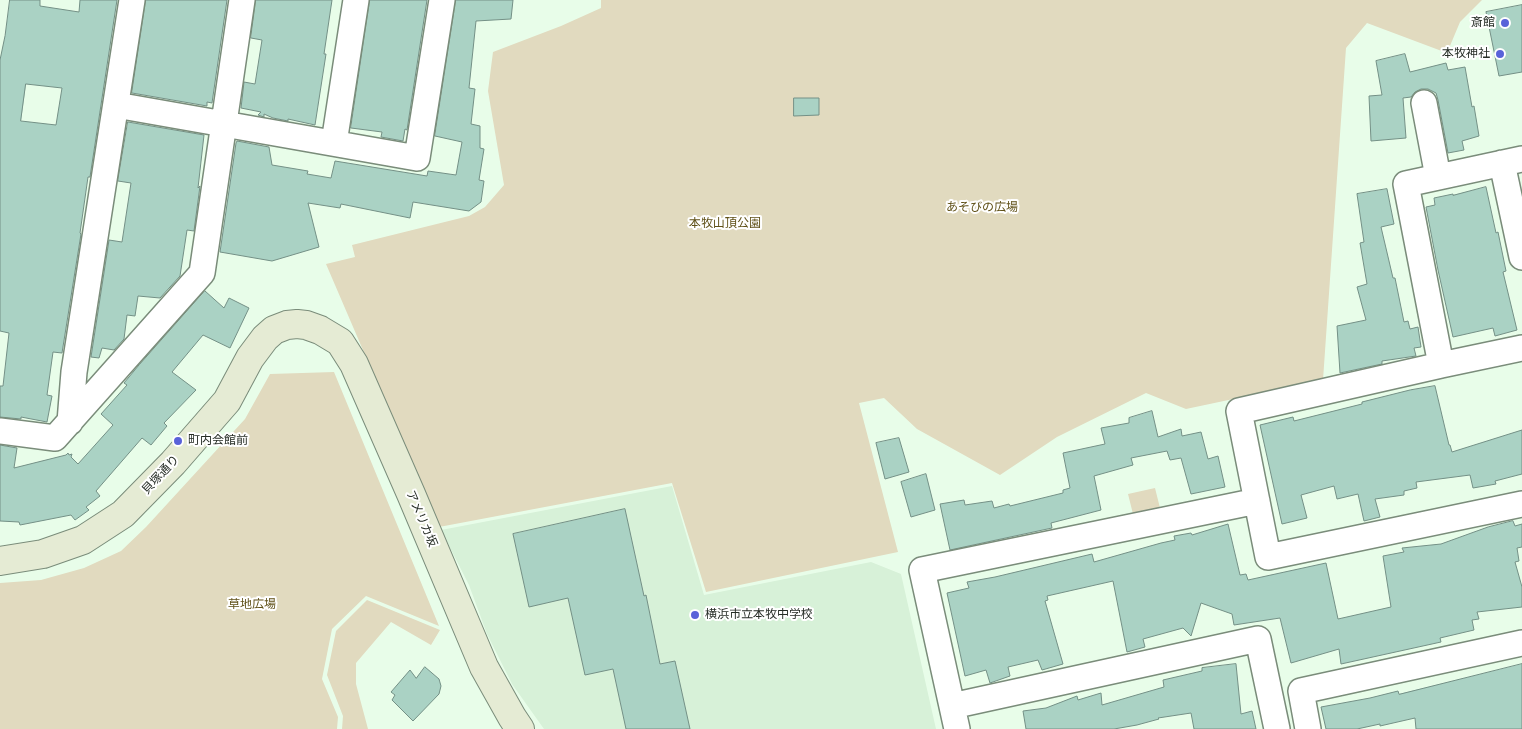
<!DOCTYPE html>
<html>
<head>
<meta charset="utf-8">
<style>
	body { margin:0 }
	canvas { display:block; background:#e8fde9 }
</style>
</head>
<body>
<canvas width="1522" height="729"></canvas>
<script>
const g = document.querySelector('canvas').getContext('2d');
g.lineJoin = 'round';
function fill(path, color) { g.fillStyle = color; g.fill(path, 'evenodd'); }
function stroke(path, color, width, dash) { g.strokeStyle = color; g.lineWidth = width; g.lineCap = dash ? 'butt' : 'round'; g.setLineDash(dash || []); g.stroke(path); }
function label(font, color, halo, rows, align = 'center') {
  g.font = font + ' Signika,"Noto Sans JP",sans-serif'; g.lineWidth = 4; g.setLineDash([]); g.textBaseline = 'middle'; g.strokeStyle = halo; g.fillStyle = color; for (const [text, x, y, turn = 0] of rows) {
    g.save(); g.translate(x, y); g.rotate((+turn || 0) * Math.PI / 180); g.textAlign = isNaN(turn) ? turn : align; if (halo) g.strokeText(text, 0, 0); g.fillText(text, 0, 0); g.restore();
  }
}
const built = new Path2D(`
	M672,486l32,109 167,-33 30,12 35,155h-392l-32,-45 -25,-50 -18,-49 -28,-55z`);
const green = new Path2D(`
	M601,0h881l-22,22 -13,31 -80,-30 -21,25 -23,332 -137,29 -40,-16 -89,44 -57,38 -83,-46 -33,-31 -25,5 39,149 -192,40 -34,-109 -233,44 -113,-263 29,-7 -3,-12 117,-29 16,-9 19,-22 -16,-94 5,-39 68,-26 40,-18z
	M334,372l105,254 -73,-30 -34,33 -10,50 16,38 -1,12h-337v-146l41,-3 43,-12 37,-17 25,-24 99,-108 25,-45z
	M1155,488l6,24 -27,6 -6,-24z
	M367,600l73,30 -9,15 -40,-23 -35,41v21l12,45h-26l1,-13 -16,-41 9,-44z`);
const building = new Path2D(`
	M10,0h30v6l39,6 1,-12h37l-27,177h-2l-8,56 1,1 -19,119 -9,-1 -6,43 5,1 -5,26 -26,-5v2l-21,-2v-31h3l6,-53 -9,-2v-271l5,-24zM26,84l36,4 -6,37 -35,-4z
	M146,0h81l-15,103 -5,-1v4l-75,-13z
	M256,0h76l-8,54h2l-11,71 -27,-6v2l-15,-3 -9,-4v3l-6,-2 3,-3 -20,-4 3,-26 11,2 7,-44 -11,-2z
	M370,0h57l-20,130 -2,-1 -2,12 -22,-4 1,-5 -31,-4z
	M456,0h57l-2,19 -35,2 -7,67 6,1 -4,35 9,2v22l4,1 -5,31 5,1 -3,21 -12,9 -56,-9 -3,16 -69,-14 -1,4 -32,-5 11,44 -47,14 -52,-9 16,-109 1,-2 32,6 3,18 36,6 -1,3 24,4 4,-17 92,15 1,-5 28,4 6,-33 -27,-6z
	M1522,5v67l-23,4 -13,-64z
	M1405,54l5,18 36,-9 2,7 17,-3 7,40 2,-1 5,30 -17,5 2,9 -16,3 -10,-53 -2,-7 -8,-4h-7l-6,3 -4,5 -8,1 3,40 -35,3 -2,-45 13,-1 -6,-34z
	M794,98h25v17l-25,1z
	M128,122l76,13 -6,53 2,-2 -6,45 -7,-1 -7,46 -20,22 -22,-2 -3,20 -8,-1 -3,24 -10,11 -12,-2 -3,10 -8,-1 18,-117 13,2 9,-59 -13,-2z
	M1486,187l10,46 2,-1 8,39 -3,1 14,58 -22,6 -2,-8 -40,9 -15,-67 -12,-63 9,-2 -1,-7 19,-4v1z
	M1387,189l7,35 -13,3 12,51h2l9,44 4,-1 2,8 8,-2 3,20 -7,1 2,8 -34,5v3l-42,9 -3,-47 29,-6 -9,-33 10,-3 -7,-41 4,-1 -7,-48z
	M205,291l19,17 5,-10 20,10 -19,40 -27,-13 -31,37 24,18 -32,33 3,3 -16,19 -9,-7 -46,53 4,5 -14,11 3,3 -14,10 -4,-5 -51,10 -1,-3 -19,-1v-76l17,3 -3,20 52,-13 2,-2 1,2 3,-1 -1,3 7,7 35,-39 -12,-11 26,-29 -3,-2 15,-18z
	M1435,386l14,59h1l2,7 70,-22v44l-27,7 1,3 -23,4 -3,-13 -54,7 1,6 -13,3v4l-29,4 5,18 -16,4 -6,-27 -21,5 -3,-13 -33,9 6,23 -25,6 -22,-99 33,-8 1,4 68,-17v-2l48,-12z
	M1152,411l6,26 23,-8 1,7 19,-4 7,27 10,-3 7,31 -34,7 -10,-36 -11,2 -3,-9 -36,7 2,7 -39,11 7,34 -50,13 1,5 -102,22 -10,-46 24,-4 1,5 27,-4 2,7 15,-4 1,2 53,-13v-3l7,-2 -7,-35 42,-9 -4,-16 28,-5v-5z
	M899,438l10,34 -24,7 -9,-36z
	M926,474l9,36 -24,7 -10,-35z
	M625,509l19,87 2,-1 14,69 15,-3 15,68h-64l-13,-60 -28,6 -17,-77 -39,9 -16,-73z
	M1513,521l2,5 7,-2v23l-5,1 2,13 -4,1 7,25v20l-45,5 2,7 -7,1 2,10 -34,8 1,4 -100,22 -2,-15 -48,14 -11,-45 -46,7 -2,-11 -31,-11 -10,33 -8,-8 -40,11 2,8 -18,5 -14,-71 -66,15 1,4 -3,1 18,63 -21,6 -4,-10 -30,7 2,9 -20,7 -4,-13 -21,6 -18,-83 22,-5 -2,-6 28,-5 97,-23 2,8 67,-19 14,-3 -1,-4 17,-3 1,2 36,-11 12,51 6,-1 2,6 78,-17 12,56 53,-12 -8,-51 21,-4 -2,-4 39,-4 47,-17z
	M1236,664l5,50 11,-3 4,18h-62l-3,-16 -33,5 1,1 -22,6 -23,4h-88l-3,-18 23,-3 31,-12 1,4 23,-7 1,12 62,-18 -1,-7 39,-9v-3z
	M1522,664v65h-106l-1,-11 -35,8v-2l-23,5h-31l-5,-22 49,-9 28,-7 1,3z
	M425,667l14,12 2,7 -2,8 -26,27 -21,-21 3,-5 -4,-3 19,-22 6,8z`);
const street = new Path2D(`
	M1424,103l14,74
	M116,105l301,53 25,-158
	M334,143l22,-143
	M1522,159l-116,25 35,181 -202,46 29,146 254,-53
	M1502,163l20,94
	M1441,365l81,-17
	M70,422l4,-50 58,-372
	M0,431l55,7 147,-165 40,-273
	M952,706l306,-67 19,90
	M957,729l-35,-159 335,-69
	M1308,729l-7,-38 221,-48`);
const secondary = new Path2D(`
	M0,561l43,-7 40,-14 40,-26 50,-51 54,-62 23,-43 15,-20 9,-8 13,-5 10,-1 9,1 14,5 20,12 14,22 57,130 73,173 28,50 8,12`);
const markers = [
	[1505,23,5,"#5962d9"],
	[1500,54,5,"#5962d9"],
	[178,441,5,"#5962d9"],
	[695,615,5,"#5962d9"]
];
const poiNames = [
	["斎館",1495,23],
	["本牧神社",1490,54],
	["町内会館前",188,441,"left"],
	["横浜市立本牧中学校",705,615,"left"]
];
const parkNames = [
	["あそびの広場",982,208],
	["本牧山頂公園",725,224],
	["草地広場",252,605]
];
const streetNames = [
	["貝塚通り",161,475,-47],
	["アメリカ坂",421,519,67]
];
fill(built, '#d7f1d8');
fill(green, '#e1dabf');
fill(building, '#aad2c4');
stroke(building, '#749086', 1);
stroke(street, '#7a8c7a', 28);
stroke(secondary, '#7a8c7a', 30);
stroke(street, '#fff', 25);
stroke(secondary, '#e5ebd4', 28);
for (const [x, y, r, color] of markers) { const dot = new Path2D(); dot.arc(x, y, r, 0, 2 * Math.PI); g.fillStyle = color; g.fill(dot); stroke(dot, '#fff', 2); }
label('12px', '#262d26', '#fff', poiNames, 'right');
label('12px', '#605118', '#fff', parkNames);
label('12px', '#262d26', '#fff', streetNames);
</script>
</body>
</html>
